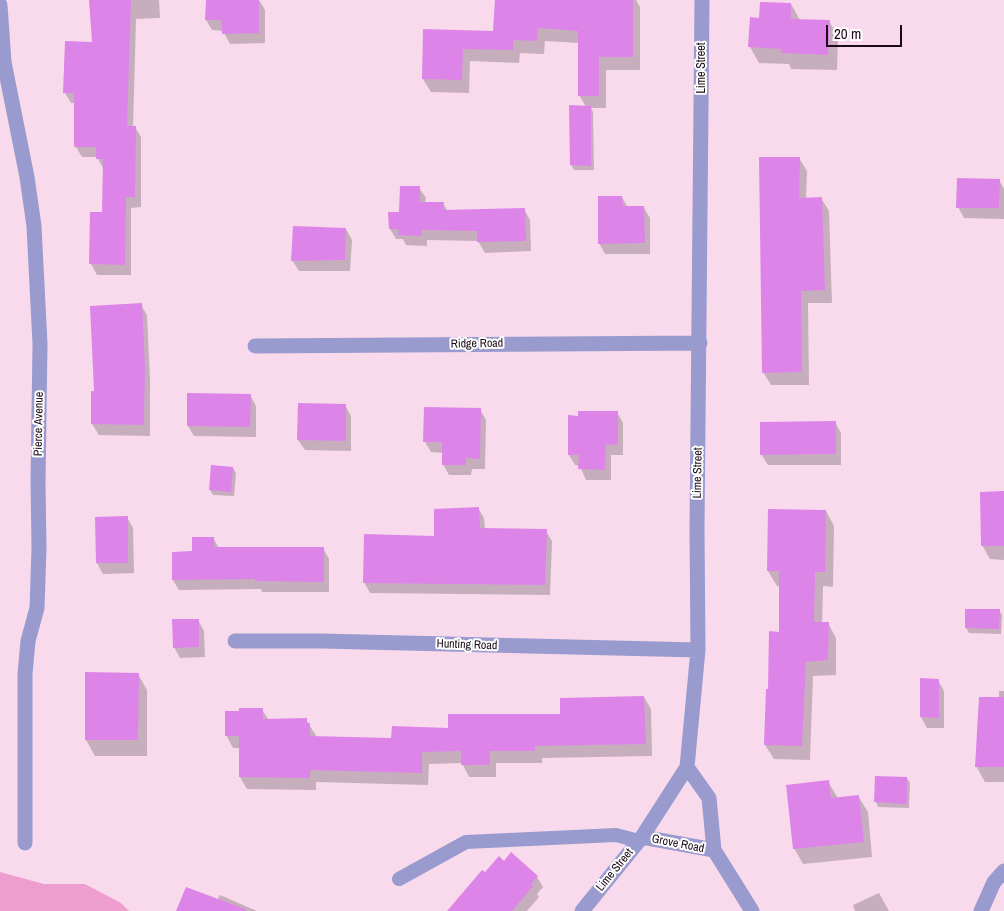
<!DOCTYPE html>
<html>
<head>
<meta charset="utf-8">
<style>
	body { margin:0 }
	#map { position:relative; width:1004px; height:911px; overflow:hidden; background:#f9daec; font-family:"Archivo Narrow",sans-serif }
	canvas { display:block }
	.scale { position:absolute; left:826px; top:25px; width:76px; height:22px; box-sizing:border-box; border:2px solid #1c0b16; border-top:0; padding-left:6px; font-size:15px; line-height:18px; white-space:nowrap; color:#1c0b16; -webkit-text-stroke:4px #fff; paint-order:stroke }
</style>
</head>
<body>
<div id="map">
<canvas width="1004" height="911"></canvas>
<div class="scale">20 m</div>
</div>
<script>
const g = document.querySelector('canvas').getContext('2d');
g.lineJoin = 'round';
function fill(path, color) { g.fillStyle = color; g.fill(path, 'evenodd'); }
function stroke(path, color, width, dash) { g.strokeStyle = color; g.lineWidth = width; g.lineCap = dash ? 'butt' : 'round'; g.setLineDash(dash || []); g.stroke(path); }
function label(font, color, halo, rows, align = 'center') {
  g.font = font + ' "Archivo Narrow",sans-serif'; g.lineWidth = 4; g.setLineDash([]); g.textBaseline = 'middle'; g.strokeStyle = halo; g.fillStyle = color; for (const [text, x, y, turn = 0] of rows) {
    g.save(); g.translate(x, y); g.rotate((+turn || 0) * Math.PI / 180); g.textAlign = isNaN(turn) ? turn : align; if (halo) g.strokeText(text, 0, 0); g.fillText(text, 0, 0); g.restore();
  }
}
const green = new Path2D(`
	M0,872l44,12h41l36,19 8,8h-129z`);
const shadow = new Path2D(`
	M91,0h68l1,18 -24,1 -3,108h2l6,10v70l-10,1v67h-34l-6,-11 1,-51h12v-43l-7,-13h-15l-6,-10v-44h-5l-6,-10 28,-49z
	M207,0h52l6,10v33l-35,1 -7,-13 -11,-1 -6,-10z
	M496,0h140l4,7v63h-34v38h-15l2,4 1,58h-20l-3,-5 15,-58 -7,-12v-52l-34,-2 -1,13 -24,-1 -1,10 -49,-2 -1,32 -38,-1 -8,-13 1,-49 71,2z
	M791,4l9,16 29,1 9,16 -1,33 -46,-1 -2,-5 -30,-1 -9,-16 10,-28z
	M799,158l8,13 -1,28 15,-1 8,13 3,92h-24l1,82h-38l-8,-13z
	M999,180l5,9v30l-40,-1 -6,-11z
	M419,188l7,10 -1,5h18l5,9 76,-3 6,11 1,31 -46,2 -7,-12 -51,-1v6l-21,-1 -3,-6h-7l-6,-10z
	M622,197l6,11h16l6,10v36h-45l-6,-11z
	M346,229l6,11 -2,31h-51l-7,-11z
	M141,305l6,10 3,64v57l-51,-1 -7,-11 1,-31h2z
	M250,395l6,11v31l-62,-1 -6,-10z
	M345,405l6,11v35l-46,-1 -7,-10z
	M480,409l6,11 -1,49h-13l-1,6h-22l-6,-11v-11l-12,-1 -6,-10z
	M617,412l6,11v32h-12v25h-25l-6,-14 -5,-1 -6,-10 10,-38z
	M835,422l6,11v32h-73l-7,-11z
	M233,468l3,5 -2,23 -21,-1 -3,-5z
	M1004,493v67l-14,-1 -8,-14z
	M478,508l6,10 1,11 61,2 6,10 -2,54 -180,-2 -6,-11z
	M826,511l8,15 -1,61 -10,-1 -1,37h6l8,15v37l-23,1 -3,84 -36,-1 -9,-14 5,-55 10,-57v-47h-3l-9,-15z
	M127,517l6,11 1,45 -31,1 -6,-11z
	M213,538l6,10h104l6,11v33h-67l-1,-3 -82,1 -6,-10 20,-27z
	M967,610h32l3,5 -1,19 -32,-1 -3,-5z
	M198,620l6,11 1,26 -25,1 -6,-11z
	M138,674l9,16v66h-52l-9,-16z
	M938,680l6,11v37h-17l-6,-11z
	M999,691h5v91h-19l-9,-16 23,-68z
	M644,697l7,12 1,47 -110,2v5h-46v14h-27l-7,-14 -33,1 -1,21 -112,-3v8l-69,-1 -7,-12v-29h-7l-7,-13 36,-25 7,10h37l11,17 76,2 168,-24z
	M877,777l30,1 3,5 -1,25 -31,-1 -2,-5z
	M828,782l10,16 20,-2 10,16 4,45 -69,7 -9,-16z
	M504,862l33,15 6,10 -6,7 2,3 -12,14h-75z
	M879,893l10,18h-34l-2,-6z
	M220,895l37,16h-75l35,-11z`);
const building = new Path2D(`
	M89,0h42l-4,126h9l-1,71h-9l-1,68 -36,-1 1,-52h12l1,-53h-7v-12h-22v-54h-11l2,-52 27,1z
	M206,0h53v33l-37,1 -1,-14h-16z
	M495,0h138v57h-34v39h-21v-65l-40,-3 -1,13 -24,-1v10l-50,-1 -1,31 -40,-1 1,-50 70,2z
	M760,2l31,1v16l39,1 -2,35 -47,-2v-4l-33,-2 2,-30 9,1z
	M569,105l22,1v60l-21,-1z
	M759,157h41l-1,41 23,-1 3,93 -24,1 1,81 -40,1z
	M957,178l43,1 -1,29h-43z
	M400,186h20v16h24l-1,8 82,-2 1,33 -49,1v-11l-55,-1v6l-24,-1 1,-6h-10l-1,-17h11z
	M598,196h24l1,10h21l1,37 -47,1z
	M293,226l53,2 -1,32 -54,1z
	M142,303l3,64 -1,58 -53,-1v-33h3l-4,-85z
	M187,393l64,1 -1,33 -63,-1z
	M298,403l48,1v37l-49,-1z
	M424,407l57,1 -1,51 -14,-1v7h-24v-23h-19z
	M578,411h40v34l-12,-1 -1,26 -27,-1 1,-14h-11v-40l10,1z
	M836,421v33l-76,1v-33z
	M211,465l22,2 -2,25 -22,-2z
	M1004,491v55h-23l-1,-54z
	M479,507l1,21 67,1 -2,56 -182,-2 1,-49 70,2v-27z
	M768,509l58,1 -1,62h-10l-1,50h15l-1,38 -22,2 -4,84 -38,-1 2,-56h2l1,-58 10,1v-61h-12z
	M128,516v47h-32l-1,-46z
	M192,537h22v10h110v35l-69,-1v-2l-83,1v-28l20,-1z
	M965,609h35l-1,20 -34,-1z
	M172,619h27v28l-26,1z
	M85,672l54,1 -1,67h-53z
	M920,678l19,1v39l-19,-1z
	M644,696l2,48 -111,2v5h-45v14h-29v-14l-39,1v21l-112,-3v8l-71,-1v-41h-14v-25h14v-3h24v11l44,-1v5h3v13l81,2 1,-12 56,2v-14h112v-16z
	M979,697h25v70h-29z
	M875,776l32,1v27l-33,-2z
	M829,780l2,18 28,-3 5,47 -71,7 -7,-64z
	M511,852l27,24 -7,8 2,2 -21,25h-65l35,-41 3,2 14,-16 5,5z
	M186,887l59,22v2h-69z`);
const service = new Path2D(`
	M399,879l67,-37 150,-7 23,6`);
const minor = new Path2D(`
	M0,5l4,57 23,115 7,49 6,118 -2,138 1,66 -2,60 -9,33 -3,33v169
	M255,346l445,-3
	M235,641h86l377,9
	M687,767l22,31 5,52 38,61
	M642,837l72,13
	M582,911l60,-74 45,-70 11,-117 -1,-121 5,-529
	M981,911l13,-29 10,-11`);
const streetNames = [
	["Lime Street",702,68,-90],
	["Ridge Road",477,344,-1],
	["Pierce Avenue",39,424,-89],
	["Lime Street",698,473,-89],
	["Hunting Road",467,645,2],
	["Grove Road",678,844,11],
	["Lime Street",615,870,-51]
];
fill(green, '#ed9ecf');
fill(shadow, '#0003');
fill(building, '#dc84e8');
stroke(service, '#999bcf', 14);
stroke(minor, '#999bcf', 15);
label('12px', '#1c0b16', '#fff', streetNames);
</script>
</body>
</html>
